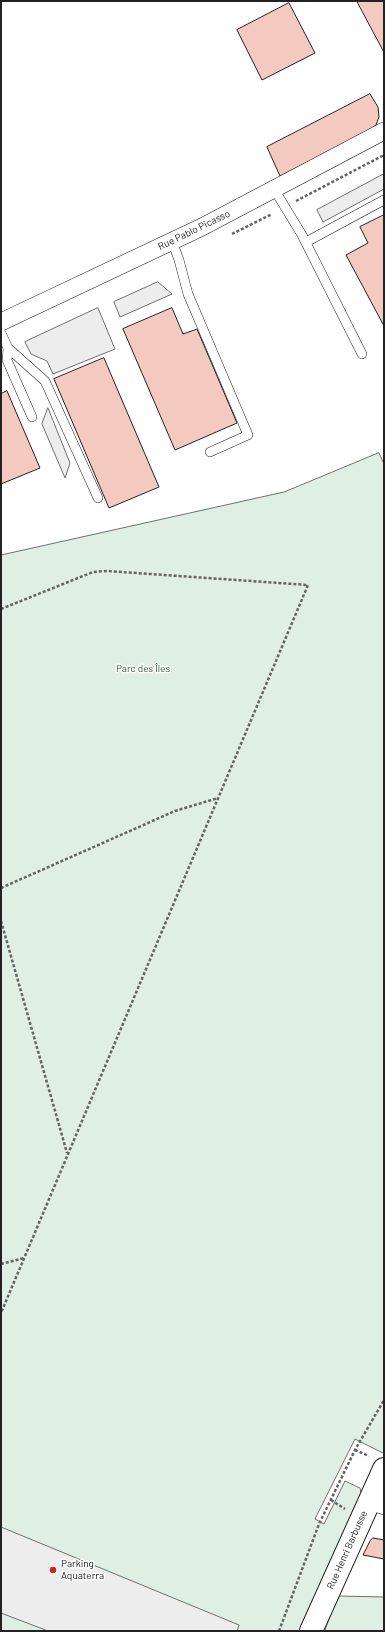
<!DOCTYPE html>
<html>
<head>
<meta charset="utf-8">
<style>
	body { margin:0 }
	#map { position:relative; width:385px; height:1632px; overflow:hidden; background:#fff; font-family:Barlow,sans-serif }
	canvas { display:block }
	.frame { position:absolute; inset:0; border:2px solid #222; pointer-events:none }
</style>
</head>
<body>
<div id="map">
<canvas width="385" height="1632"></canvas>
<div class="frame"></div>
</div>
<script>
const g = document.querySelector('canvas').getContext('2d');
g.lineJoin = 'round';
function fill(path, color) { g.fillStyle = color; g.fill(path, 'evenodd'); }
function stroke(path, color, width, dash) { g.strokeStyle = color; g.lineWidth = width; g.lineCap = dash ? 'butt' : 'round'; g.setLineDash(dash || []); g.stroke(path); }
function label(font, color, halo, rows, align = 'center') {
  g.font = font + ' Barlow,sans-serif'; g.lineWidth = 3; g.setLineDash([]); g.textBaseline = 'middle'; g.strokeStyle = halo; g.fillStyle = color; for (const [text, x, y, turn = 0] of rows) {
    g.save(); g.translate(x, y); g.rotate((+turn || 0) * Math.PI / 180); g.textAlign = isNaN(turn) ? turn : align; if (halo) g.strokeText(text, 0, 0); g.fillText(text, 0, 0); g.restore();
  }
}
const green = new Path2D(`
	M379,453l5,11v988l-1,1 -28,-14 -40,80 9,5 21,-43 15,7 2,9 -61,134h-300v-1076l283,-63z
	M338,1596l46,1v34h-59z`);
const parking = new Path2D(`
	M384,174v15l-61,33 -6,-12z
	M158,282l14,12 -52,23 -6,-15z
	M98,308l17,41 -62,25 -6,-13 -16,-7 -6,-12z
	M48,408l22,55 -5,15 -23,-54z
	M1,1527l238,98 -2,6h-189l-47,-18z`);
const building = new Path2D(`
	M357,1h27v51z
	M289,3l26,50 -53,27 -25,-50z
	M370,94l8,13 1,10 -3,8 -9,7 -87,44 -13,-29z
	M384,215v111l-38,-71 22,-12 -8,-16z
	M172,308l11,26 14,-5 40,94 -62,27 -52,-121z
	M104,358l55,129 -50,21 -55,-129z
	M7,391l33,77 -39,16v-90z
	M373,1538l11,2v19l-21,-4 7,-14z`);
const path = new Path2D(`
	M296,201l88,-46
	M232,234l40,-20
	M1,609l92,-37 14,-1 201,14 -307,728
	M1,888l174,-77 43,-13
	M1,921l66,232
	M1,1264l23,-6
	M355,1450l14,6
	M331,1500l14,9
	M279,1631l40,-107 36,-74 29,-50`);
const lane = new Path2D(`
	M274,189l28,46 60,119
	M172,241l7,19 9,34 60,141 -38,17
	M306,242l78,-42
	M1,333l7,15 37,33 53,117
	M8,348l-1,12 25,57`);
const street = new Path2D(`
	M1,322l201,-95 182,-96
	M369,1501l15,5`);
const secondary = new Path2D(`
	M311,1631l73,-162`);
const markers = [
	[53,1570,4,"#c62828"]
];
const streetNames = [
	["Rue Pablo Picasso",194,230,-26],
	["Rue Henri Barbusse",347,1550,-66]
];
const parkNames = [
	["Parc des Îles",143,669]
];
const poiNames = [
	["Parking",61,1564],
	["Aquaterra",61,1576]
];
fill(green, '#e0efe3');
stroke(green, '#6f6f6f', 1);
fill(parking, '#ededed');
stroke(parking, '#6f6f6f', 1);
fill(building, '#f3c9c0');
stroke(building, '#222', 1);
stroke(lane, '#222', 10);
stroke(street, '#222', 18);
stroke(secondary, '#222', 24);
stroke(path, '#646464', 2.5, [3, 2]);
stroke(lane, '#fff', 9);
stroke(street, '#fff', 17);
stroke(secondary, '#fff', 22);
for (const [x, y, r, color] of markers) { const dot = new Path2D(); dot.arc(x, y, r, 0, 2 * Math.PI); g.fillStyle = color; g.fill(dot); stroke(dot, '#fff', 1.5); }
label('10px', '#222', '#fff', streetNames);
label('10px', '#2f5e38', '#fff', parkNames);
label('10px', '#222', '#fff', poiNames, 'left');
</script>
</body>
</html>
